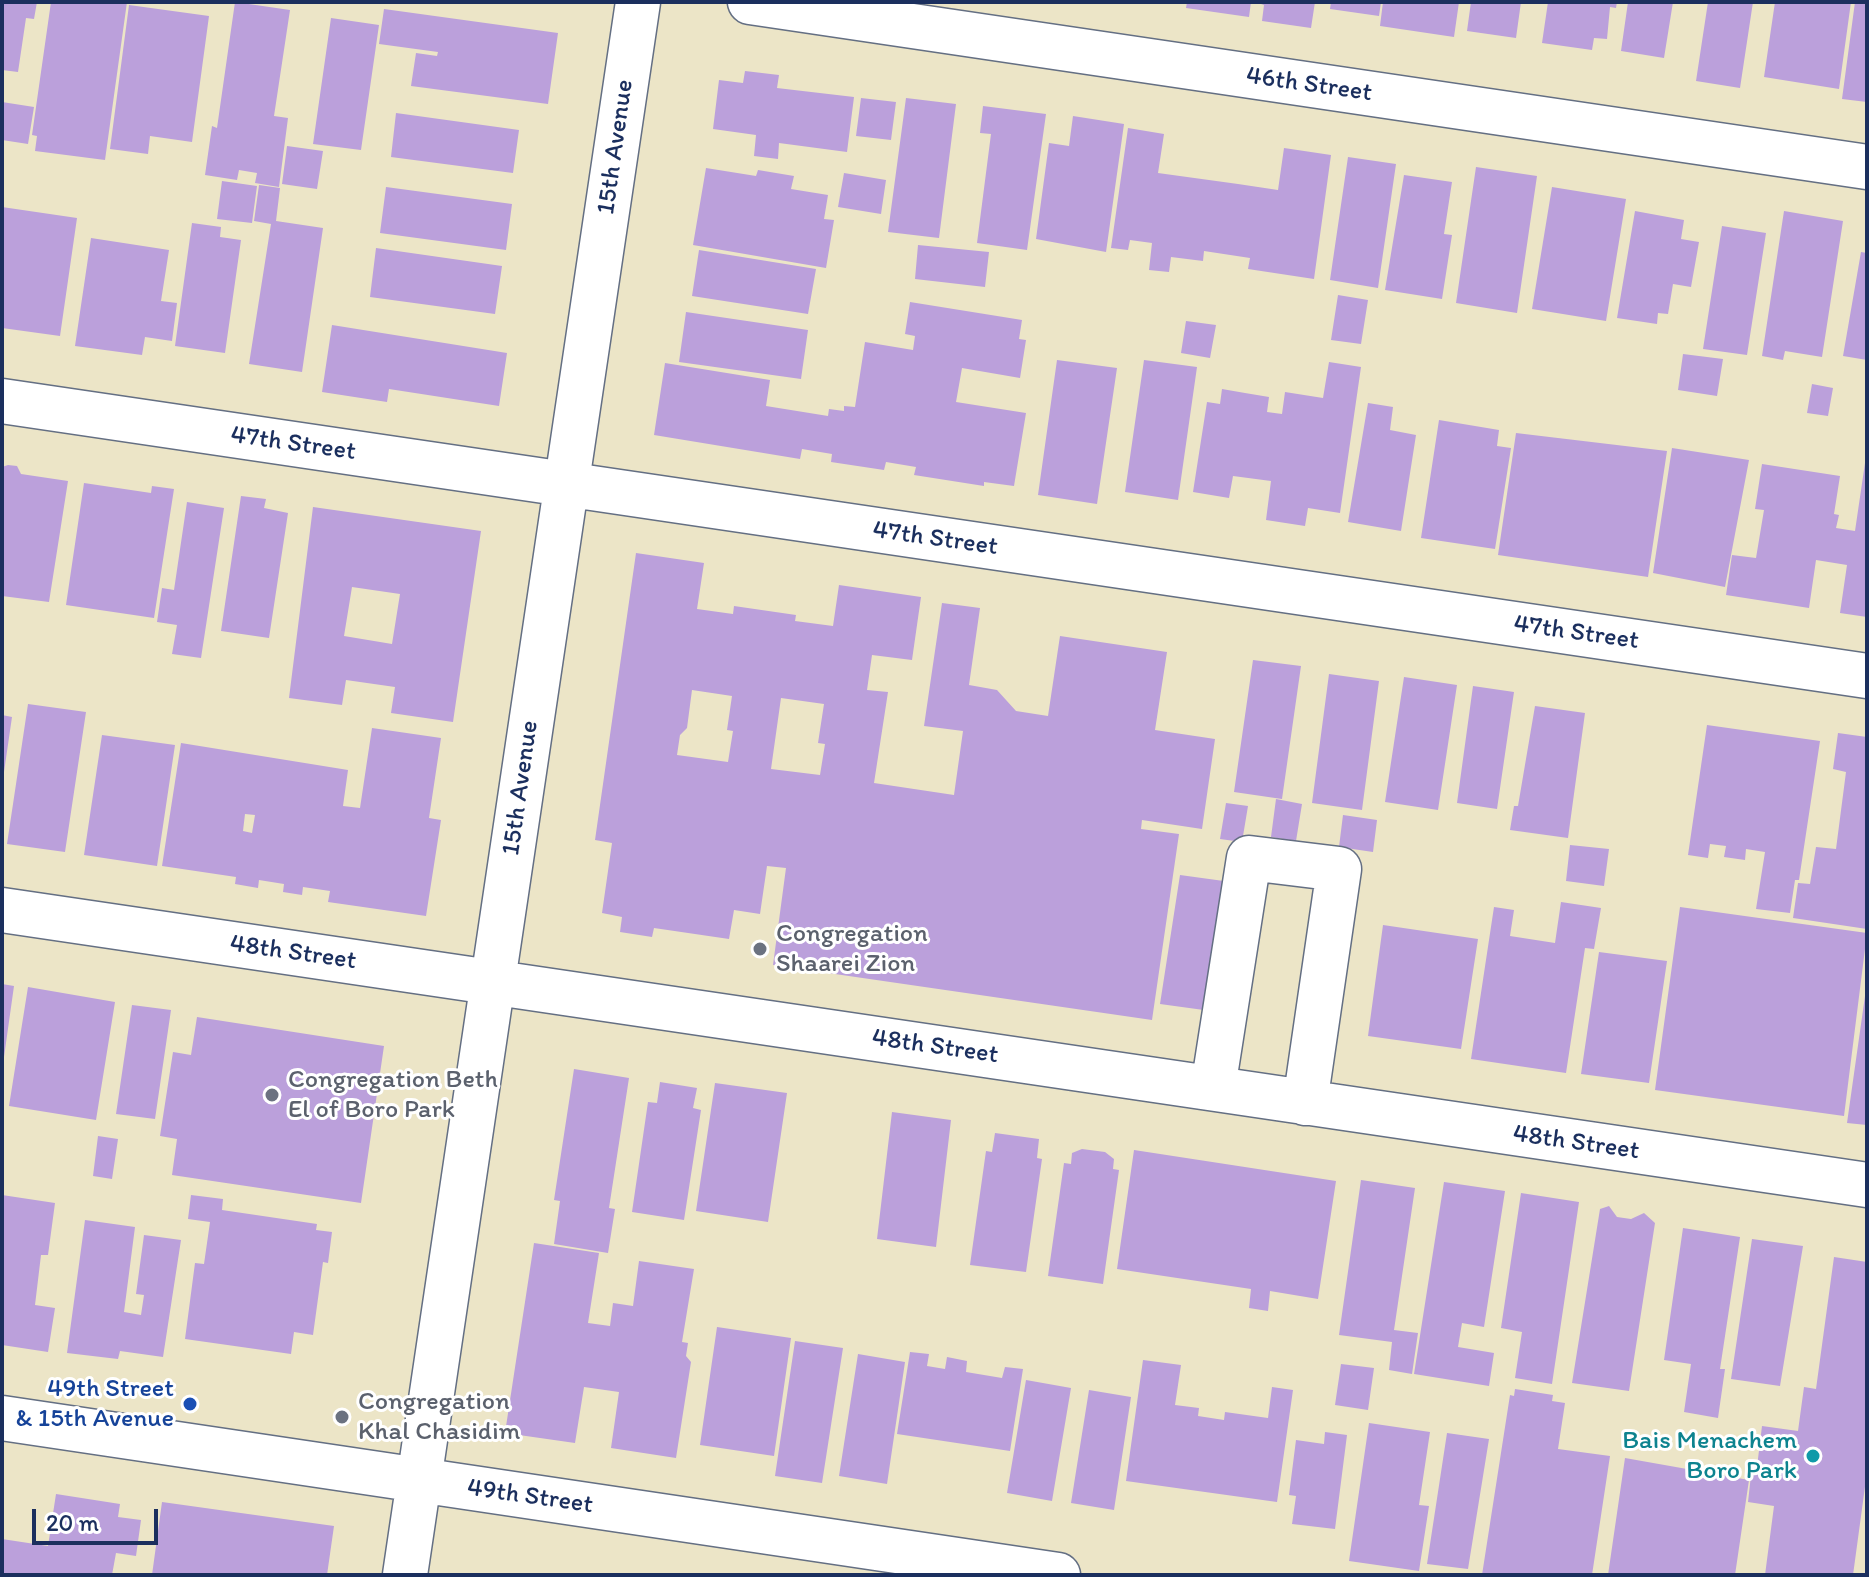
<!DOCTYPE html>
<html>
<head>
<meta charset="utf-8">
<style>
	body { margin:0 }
	#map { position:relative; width:1869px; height:1577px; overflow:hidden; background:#ece5c7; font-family:Itim,sans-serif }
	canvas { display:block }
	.frame { position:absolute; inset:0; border:4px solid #1b2f5e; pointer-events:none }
	.scale { position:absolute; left:32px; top:1509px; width:126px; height:36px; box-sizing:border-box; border:4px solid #1b2f5e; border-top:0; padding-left:10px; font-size:24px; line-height:28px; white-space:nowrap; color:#1b2f5e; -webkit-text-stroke:6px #fff; paint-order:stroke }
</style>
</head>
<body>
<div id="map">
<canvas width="1869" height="1577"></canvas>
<div class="frame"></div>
<div class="scale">20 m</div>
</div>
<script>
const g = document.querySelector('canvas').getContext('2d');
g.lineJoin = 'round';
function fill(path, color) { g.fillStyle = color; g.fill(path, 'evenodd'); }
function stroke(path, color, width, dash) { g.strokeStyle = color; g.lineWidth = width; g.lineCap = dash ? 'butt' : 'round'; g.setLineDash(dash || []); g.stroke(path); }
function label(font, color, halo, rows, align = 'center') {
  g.font = font + ' Itim,sans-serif'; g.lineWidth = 6; g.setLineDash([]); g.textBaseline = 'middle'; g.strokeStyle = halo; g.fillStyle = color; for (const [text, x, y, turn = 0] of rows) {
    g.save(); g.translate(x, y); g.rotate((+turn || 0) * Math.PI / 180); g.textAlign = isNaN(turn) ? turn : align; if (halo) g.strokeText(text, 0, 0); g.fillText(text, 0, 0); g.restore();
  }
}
const building = new Path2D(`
	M2,2h35l-3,17 -8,-1 -8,54 -16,-2z
	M51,2h76l-22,158 -70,-9 2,-15 -5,-1z
	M235,2l55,8 -16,106 14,2 -9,69 -24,-4 2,-10 -18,-3 -2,10 -32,-5 7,-49 5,2z
	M1187,2h64l-2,15 -63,-9z
	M1255,2h60l-4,26 -49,-7 2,-16z
	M1331,2h50l-2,14 -49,-7z
	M1383,2h76l-5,35 -74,-11z
	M1471,2h50l-5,36 -49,-7z
	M1548,2h69l-1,6 -6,-1 -3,32 -13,-1 -2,12 -50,-7z
	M1628,2h45l-9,56 -43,-7z
	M1708,2h45l-13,86 -44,-7z
	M1775,2h76l-12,87 -75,-12z
	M1855,2h12v100l-25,-3z
	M129,5l80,11 -17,126 -42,-6 -2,18 -38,-5z
	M384,9l174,24 -10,71 -137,-18 5,-33 21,3 1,-4 -59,-8z
	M331,18l48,7 -18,125 -48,-6z
	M745,71l34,4 -2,13 77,9 -7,55 -68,-9 -1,16 -24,-3 2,-21 -43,-6 6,-49 24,3z
	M861,98l35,4 -5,38 -35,-4z
	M906,98l50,6 -17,134 -51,-6z
	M2,102l32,5 -6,37 -26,-4z
	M983,106l63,8 -19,136 -50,-7 14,-109 -11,-1z
	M396,113l123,17 -6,43 -122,-16z
	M1073,116l51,8 -18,128 -70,-13 13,-96 20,3z
	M1128,128l36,6 -6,39 80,11 40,6 6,-42 47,7 -17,124 -66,-10 2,-11 -46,-7 -1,10 -32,-4 -2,15 -20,-2 3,-27 -22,-3 -2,10 -17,-2z
	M287,146l36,5 -6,38 -35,-5z
	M1348,157l48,7 -18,124 -48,-8z
	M1476,167l61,9 -20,137 -61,-10z
	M706,168l50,8 2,-6 36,6 -3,13 37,6 -4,24 10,1 -8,48 -133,-23z
	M844,173l42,7 -5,34 -43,-7z
	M1404,175l48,7 -8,52 8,1 -10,64 -57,-9z
	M222,181l35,5 -5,37 -35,-4z
	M259,185l21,3 -4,33 47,7 -21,144 -53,-8 22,-140 -17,-3z
	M386,187l126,17 -6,46 -126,-17z
	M1552,187l74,12 -20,122 -74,-12z
	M2,207l75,11 -17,118 -58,-8z
	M1635,211l49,9 -3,19 18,3 -8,45 -18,-3 -5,30 -10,-1 -1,11 -40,-6z
	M1784,211l59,10 -21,136 -37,-6 -2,9 -21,-4z
	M192,223l29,4 -1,10 21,3 -16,113 -50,-7z
	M1722,226l44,7 -19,122 -44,-6z
	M91,238l78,12 -8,51 16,2 -5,38 -27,-4 -3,18 -67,-9z
	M918,245l71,7 -4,35 -70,-8z
	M376,248l126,18 -7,48 -125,-17z
	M699,250l117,19 -8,45 -116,-18z
	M1861,252l6,1v107l-24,-4z
	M1338,295l30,5 -7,44 -30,-4z
	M910,302l112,18 -3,19 7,1 -6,38 -58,-10 -6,34 70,11 -12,73 -30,-4v4l-70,-11 2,-8 -30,-5 -2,8 -53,-8 1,-8 -30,-5 -2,10 -146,-24 11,-72 105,17 -4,26 62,10 1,-7 15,2v-5l11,1 10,-65 48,8 2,-14 -10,-2z
	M686,312l122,18 -7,49 -122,-17z
	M1186,321l30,4 -6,33 -29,-5z
	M332,325l175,28 -8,53 -110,-17 -2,13 -65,-10z
	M1683,354l40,5 -6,37 -39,-6z
	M1057,360l60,8 -20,136 -59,-9z
	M1144,360l53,7 -19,133 -53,-8z
	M1329,362l32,5 -21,146 -32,-5 -3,18 -39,-6 5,-39 -38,-5 -4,22 -36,-6 14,-90 13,2 2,-15 23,4 24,4 -2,15 15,2 3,-22 38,6z
	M1812,384l21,4 -5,28 -21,-3z
	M1368,403l25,4 -3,23 26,5 -15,96 -53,-9z
	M1439,420l60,10 -2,16 14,2 -16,101 -74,-11z
	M1516,433l151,18 -19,126 -150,-22z
	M1672,448l77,12 -24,127 -72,-14z
	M1865,463l2,154 -27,-4 7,-48 -31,-5 -7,48 -83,-13 6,-40 24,3 8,-48 -9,-1 7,-45 78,12 -6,38 5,1 -3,13 19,3z
	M8,465l9,1 4,8 47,7 -19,121 -47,-6v-129z
	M84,483l67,10 1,-7 22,3 -20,129 -88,-13z
	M241,496l25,3 -2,9 24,5 -19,125 -48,-7z
	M187,502l37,6 -23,150 -29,-4 5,-29 -20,-3 5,-34 12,2z
	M313,507l168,24 -28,191 -62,-9 4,-26 -49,-7 -4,25 -53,-7zM352,587l48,7 -8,50 -48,-8z
	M636,553l68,10 -7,46 36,5 1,-8 62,9 -1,6 38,5 6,-41 82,12 -9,63 -40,-5 -5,35 21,2 -14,91 80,12 9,-64 -39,-5 18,-123 38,5 -11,77 28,5 19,21 32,5 12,-80 107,16 -12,78 60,9 -13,90 -60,-9 -1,9 38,5 -27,186 -379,-55 13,-97 -19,-2 -7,48 -26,-4 -5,29 -75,-11 -2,9 -32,-5 2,-15 -20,-4 10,-70 -17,-3zM692,690l40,6 -5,34 6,1 -5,31 -51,-7 3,-20 7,-7zM781,698l43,6 -6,39 7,1 -5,31 -49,-6z
	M1253,660l48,6 -19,133 -48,-7z
	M1329,674l50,7 -17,129 -50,-7z
	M1404,677l53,8 -19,125 -53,-8z
	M1473,686l41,6 -17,117 -40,-6z
	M28,704l58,8 -21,140 -58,-8z
	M1535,706l50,7 -17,125 -58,-8 4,-24h4z
	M2,715l10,2 -8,55h-2z
	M1707,725l113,16 -21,139h-4l-5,33 -34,-4 9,-57 -19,-3 -1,11 -21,-3 2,-11 -16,-2 -2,14 -20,-3z
	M372,728l69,10 -12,80 12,2 -15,96 -98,-14 2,-11 -27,-4 -1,8 -19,-3 1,-8 -25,-4 -1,8 -23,-4 1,-7 -74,-11 19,-123 167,27 -5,36 17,2zM245,814l10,1 -3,18 -9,-2z
	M1838,733l29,4v192l-74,-11 5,-35 12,1 6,-37 20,2 10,-77 -13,-3z
	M102,735l73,10 -18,121 -73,-11z
	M1276,799l26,5 -6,37 -25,-4z
	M1226,803l22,3 -6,36 -22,-3z
	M1343,815l34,5 -4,32 -34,-5z
	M1570,845l39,4 -5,37 -38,-5z
	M1180,875l51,7 -20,129 -51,-7z
	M1561,902l40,6 -7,41 -9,-1 -19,125 -95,-14 23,-152 20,3 -4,26 45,7z
	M1680,907l187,26 -23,183 -189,-26z
	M1383,925l95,14 -17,110 -93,-13z
	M1599,952l68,9 -18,122 -68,-9z
	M2,984l12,2 -10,71h-2z
	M28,987l87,15 -19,118 -87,-14z
	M1865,996h2v129l-20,-2z
	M132,1005l39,5 -16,109 -39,-5z
	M197,1017l187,29 -23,157 -189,-28 5,-36 -17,-3 13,-84 18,3z
	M574,1069l55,9 -20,130 6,1 -7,44 -54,-9 6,-43 -6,-1z
	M660,1082l37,6 -4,20 8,2 -17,110 -52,-8 16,-110 9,1z
	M715,1083l72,10 -19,129 -72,-11z
	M892,1112l59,8 -15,127 -59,-8z
	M995,1133l44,6 -2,19 5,1 -16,113 -56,-7 16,-114 6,1z
	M98,1136l20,3 -6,40 -19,-3z
	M1082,1149l23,3 9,7 -1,10 6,1 -16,114 -55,-8 16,-113 7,1 1,-11z
	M1134,1150l202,31 -18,118 -48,-8 -2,20 -19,-3 2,-19 -134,-20z
	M1361,1180l54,8 -21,142 24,3 -6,41 -23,-4 3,-28 -53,-7z
	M1444,1182l61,9 -21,136 -22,-4 -4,24 36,6 -5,33 -75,-12z
	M1521,1193l58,9 -27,182 -37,-6 7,-46 -21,-4z
	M2,1195l53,8 -7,52h-7l-6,50 20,3 -7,44 -46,-7z
	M191,1195l32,4 -1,11 95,14 -1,6 16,2 -4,31 -5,-1 -10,73 -19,-3 -3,22 -106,-15 10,-76 9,1 6,-42 -22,-3z
	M1609,1206l8,11 14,2 13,-6 11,10 -26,168 -57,-8 28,-174z
	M85,1220l50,7 -11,85 17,3 3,-20 -8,-1 8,-59 37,5 -18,117 -43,-6 -2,8 -51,-6z
	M1683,1228l57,9 -20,132h5l-7,49 -34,-6 7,-48 -27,-4z
	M1752,1239l51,7 -23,140 -49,-7z
	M534,1243l65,10 -11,70 22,3 3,-23 20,3 6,-45 55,8 -12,73 6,1 -2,13 5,6 -15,96 -65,-10 8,-56 -35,-5 -9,56 -70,-10z
	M1834,1257l33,5v210l-14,103h-88l9,-69 -26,-4 3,-27h5l6,-49 36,5 6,-44 12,2z
	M717,1327l74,11 -17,118 -74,-11z
	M795,1341l48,7 -21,135 -47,-7z
	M910,1352l19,2 -2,12 18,3 2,-12 20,4 -1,11 36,6 3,-11 18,2 -13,82 -113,-17z
	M858,1354l47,8 -18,122 -48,-8z
	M1143,1360l38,5 -6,40 24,3 -1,8 26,4 1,-8 43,6 4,-31 21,3 -16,112 -151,-21z
	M1341,1364l33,4 -6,42 -33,-5z
	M1026,1380l45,8 -19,113 -45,-8z
	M1515,1389l38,6 -1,6 13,2 -7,46 52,7 -18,119h-110l28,-180 4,1z
	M1089,1390l42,7 -17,113 -43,-7z
	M1369,1423l61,9 -11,73 10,1 -10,65 -70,-10z
	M1325,1432l22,3 -12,94 -43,-5 4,-28 -7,-1 7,-55 28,4z
	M1447,1433l42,6 -21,130 -41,-5z
	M1625,1458l124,22 -14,95h-127z
	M56,1494l64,10 -2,13 23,3 -5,36 -20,-3 -4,22h-110v-36l46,7z
	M162,1502l172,24 -7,49h-175z`);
const minor = new Path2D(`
	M750,2l1117,165
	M2,401l1865,275
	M2,910l1865,275
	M1213,1088l36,-230 90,11 -34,234
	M2,1418l1056,157
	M405,1575l233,-1573`);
const markers = [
	[760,949,8,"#6b7280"],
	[272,1095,8,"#6b7280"],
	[190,1404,8,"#1a4fb4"],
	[342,1417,8,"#6b7280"],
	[1813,1456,8,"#0f9aa8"]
];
const streetNames = [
	["46th Street",1309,85,8],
	["15th Avenue",616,147,-82],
	["47th Street",293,444,8],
	["47th Street",935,539,8],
	["47th Street",1576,633,8],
	["15th Avenue",521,788,-82],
	["48th Street",293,953,8],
	["48th Street",935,1047,8],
	["48th Street",1576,1143,8],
	["49th Street",530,1497,8]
];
const worshipNames = [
	["Congregation",776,934],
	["Shaarei Zion",776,964],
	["Congregation Beth",288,1080],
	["El of Boro Park",288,1110],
	["Congregation",358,1402],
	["Khal Chasidim",358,1432]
];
const transitNames = [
	["49th Street",174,1389],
	["& 15th Avenue",174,1419]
];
const cultureNames = [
	["Bais Menachem",1797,1441],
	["Boro Park",1797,1471]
];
fill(building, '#bba0db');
stroke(minor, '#646f83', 47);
stroke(minor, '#fff', 44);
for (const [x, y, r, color] of markers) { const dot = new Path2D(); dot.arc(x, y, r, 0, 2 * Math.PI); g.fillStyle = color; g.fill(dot); stroke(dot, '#fff', 3); }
label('26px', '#1b2f5e', '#fff', streetNames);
label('26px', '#5b616d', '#fff', worshipNames, 'left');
label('26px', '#164399', '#fff', transitNames, 'right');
label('26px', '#0d838f', '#fff', cultureNames, 'right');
</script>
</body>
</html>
